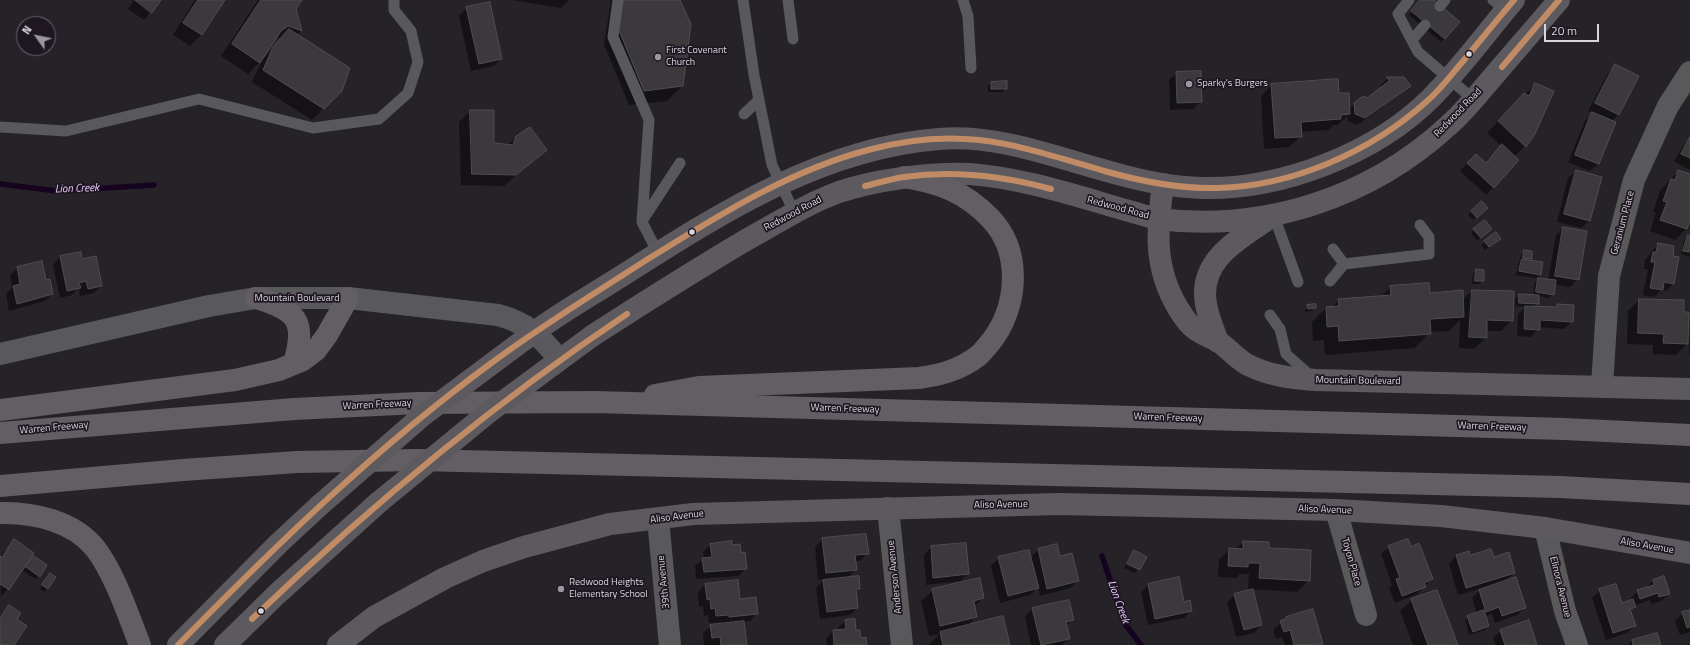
<!DOCTYPE html>
<html>
<head>
<meta charset="utf-8">
<style>
	body { margin:0 }
	#map { position:relative; width:1690px; height:645px; overflow:hidden; background:#262328; font-family:"Titillium Web",sans-serif }
	canvas { display:block }
	.north { position:absolute; left:16px; top:16px; width:40px; height:40px; box-sizing:border-box; background:#1e1722; border:1px solid #69636d; border-radius:50%; rotate:303deg; font-size:11px; font-weight:700; line-height:16px; text-align:center; color:#dad5dd }
	.north::after { content:''; display:block; margin:auto; width:14px; height:18px; background:#9b979e; clip-path:polygon(50% 0,100% 100%,50% 72%,0 100%) }
	.scale { position:absolute; left:1544px; top:24px; width:55px; height:18px; box-sizing:border-box; border:2px solid #dad5dd; border-top:0; padding-left:5px; font-size:12px; line-height:14px; white-space:nowrap; color:#dad5dd; -webkit-text-stroke:3px #1e1722; paint-order:stroke }
</style>
</head>
<body>
<div id="map">
<canvas width="1690" height="645"></canvas>
<div class="north">N</div>
<div class="scale">20 m</div>
</div>
<script>
const g = document.querySelector('canvas').getContext('2d');
g.lineJoin = 'round';
function fill(path, color) { g.fillStyle = color; g.fill(path, 'evenodd'); }
function stroke(path, color, width, dash) { g.strokeStyle = color; g.lineWidth = width; g.lineCap = dash ? 'butt' : 'round'; g.setLineDash(dash || []); g.stroke(path); }
function label(font, color, halo, rows, align = 'center') {
  g.font = font + ' "Titillium Web",sans-serif'; g.lineWidth = 3.5; g.setLineDash([]); g.textBaseline = 'middle'; g.strokeStyle = halo; g.fillStyle = color; for (const [text, x, y, turn = 0] of rows) {
    g.save(); g.translate(x, y); g.rotate((+turn || 0) * Math.PI / 180); g.textAlign = isNaN(turn) ? turn : align; if (halo) g.strokeText(text, 0, 0); g.fillText(text, 0, 0); g.restore();
  }
}
const shadow = new Path2D(`
	M134,0h26l-16,20 -16,-11z
	M195,0h29l-23,35 -11,11 -17,-11z
	M258,0h42l-5,8 6,23 -4,4 44,56 -29,29 -60,-38 10,-22 -14,14 -27,-18zM277,37l4,2 -16,18 -1,-1z
	M512,0h57l-8,8z
	M611,0h67l4,86 -15,15 -38,4 -25,-61z
	M1421,0h11l13,38 -4,4 -32,-27z
	M467,8l34,50 -7,8 -23,5 -12,-55z
	M1616,65l22,11 -20,39 -7,7 4,1 -17,41 -8,7 -22,-9 17,-41 8,-8 -5,-2 20,-38z
	M1177,73l24,28 -8,8 -23,1 -1,-30z
	M1388,78h16l5,8 -7,7 -45,32 -9,-4 -1,-5 -9,9h-5l-4,5 -29,2 1,4 -12,11 -25,2 -3,-53 11,-11 66,9 11,15 5,-5 13,-5 15,-11 -2,-2z
	M991,82l15,6 -3,4h-15v-6z
	M1536,84l-11,62 -11,11 4,4 -32,34 -26,-24 8,-9 17,2 16,-18 -14,-13 26,-28z
	M470,111l23,33 15,1 9,-9 28,14 -41,36 -43,-1 -2,-63z
	M1690,139v31l-16,-9 9,-15z
	M1576,171l25,6 -12,44 -8,7 -24,-6 11,-44z
	M1678,171l12,5v41l-4,12 -11,11 -25,-9 6,-18 -3,-1 7,-21z
	M1472,211h11l-10,9 -5,-5z
	M1563,228l15,51 -8,8 -16,-3 -1,10 -4,4 -11,-2v7l-4,4 21,1 3,-3 14,16 -8,8 -25,-2 -8,10 -14,-1 1,-22 8,-7 -11,-1 1,-8 3,-3h14l2,-13 3,-3 10,1 8,-45z
	M1474,230l13,2 -10,9 -6,-8z
	M1688,236l2,1v20l-9,-3 3,-14z
	M1485,242h11l-11,8 -4,-5z
	M1658,244l13,13 2,27 -7,7 -5,-1 -7,7 -11,-2 5,-26h-4l1,-9z
	M1525,251l6,8 -2,2 11,14 -4,3 -20,-3 5,-21z
	M80,253l1,7 20,26 -7,7 -14,3 -1,-8 -7,7 -12,3 -7,-33 7,-8z
	M41,262l4,19 7,13 -7,7 -36,10 -3,-17 6,-6 -2,-13 7,-7z
	M1476,270l7,10 -4,4h-7l1,-10z
	M1391,287l71,13 10,-9 40,29 -11,11h-15v7l-12,11 -15,-1 1,-28 -11,11 -19,1 -15,16 -90,7 -1,-15 -11,1 -1,-19 14,-14h5l8,-8 41,-3z
	M1639,300l44,13 4,31 -11,11 -23,-1v-9l-26,-1 1,-33z
	M1308,306l7,1 -3,4 -8,1z
	M1690,317v37h-1z
	M823,539l45,14 -8,8h-5l1,8 -9,9 12,10 -4,4 2,16 -7,7 -30,4 -4,-31 9,-9 -7,1 -3,-33z
	M14,541l-6,48 -7,7 -1,-39z
	M1243,542l25,7 41,31 -12,12 -49,-3 1,-15h-9l-4,4 -18,-1 1,-17 11,-11h6z
	M710,545l21,1 9,8 6,14 -7,8 -43,3 -1,-13 9,-7 -1,-7z
	M1056,546l3,11 19,24 -8,7 -30,8 -2,-9 -8,8 -30,8 -9,-37 8,-8h31l8,-8z
	M931,547l37,27 -8,7 -34,4 -2,-30z
	M1389,547l21,1 22,31 -15,15 -22,9 -6,-15 3,-3 -11,-31z
	M1134,551l12,6 -11,16 -11,-5z
	M1456,556l37,2 21,15 -9,9 20,26 -8,7 -22,8 -3,-9 -7,2 3,10 -3,4 -16,5 -4,-15 3,-3 9,-3 -5,-16 10,-10 -24,7 -9,-31z
	M34,557l5,19 -3,3 -13,-8z
	M47,578v10l-3,4 -4,-3z
	M1653,580l16,14 -8,7 -10,3 -1,-4 -16,6 -4,5 5,15 -8,7 -21,7 -14,-42 8,-8 22,14 9,-3 -1,-2 8,-8 8,-3z
	M705,585l34,15 18,13 -7,8 -7,1 3,23h-42l-1,-12 8,-7 11,-1v-3l-13,1 -1,-8 -4,1 -1,-10 -4,1 -1,-15z
	M1149,585l35,18 7,7 -7,8 -36,7 -7,-33z
	M933,590l50,8 -9,9 2,10 -9,9 42,19h-80l10,-11 -10,2 -8,-35z
	M1235,595l26,30 -7,8 -18,4 -9,-35z
	M1412,600l45,45h-44l-13,-34z
	M1068,601l5,18 -7,7 2,13 -6,6h-31l-6,-28 7,-8z
	M1690,611v21l-10,3 -5,-14 8,-8z
	M1286,618l36,26 -37,1 -3,-8 -6,2 -3,-9z
	M845,621l10,10 11,14h-39l-1,-6 7,-8h5v-3z
	M1501,631l35,14h-40l-3,-7z
	M1656,634l4,11h-32l4,-4z`);
const stream = new Path2D(`
	M0,184l57,7 97,-6
	M1102,556l23,68 16,21`);
const building = new Path2D(`
	M135,0h26l-9,13z
	M198,0h27l-23,35 -19,-12z
	M261,0h41l-6,9 6,22 -14,-5 -7,5 -21,32 -28,-19z
	M624,0h56l11,24 -8,62 -39,5 -26,-63z
	M1420,0h14l26,22 -15,17 -34,-28z
	M490,2l12,57 -23,5 -13,-57z
	M289,29l61,39 -8,23 -18,18 -61,-39 10,-23z
	M1615,64l24,12 -20,39 -24,-12z
	M1201,71l1,31 -25,1 -1,-31z
	M1387,77h17l7,9 -46,32 -10,-4 -1,-11 9,-7 4,2 22,-17z
	M1338,79l1,14h10l1,21 -9,1v4l-40,3 1,15 -27,1 -4,-54z
	M1007,81v8h-16v-7z
	M1535,83l19,8 -19,43 -9,13 -28,-26 26,-28 5,3z
	M470,110h24v33l19,2 3,-9 14,-9 17,23 -31,25 -44,-1z
	M1592,112l24,10 -17,42 -24,-9z
	M1690,137v21l-9,-4z
	M1502,144l17,16 -25,28 -27,-25 9,-9 10,9z
	M1576,170l26,7 -12,44 -26,-7z
	M1678,170l12,4v46l-3,9 -27,-9 7,-18 -4,-1 8,-22 4,1z
	M1482,201l6,7 -11,10 -6,-7z
	M1485,220l7,9 -11,9 -8,-9z
	M1563,227l24,4 -8,49 -24,-4z
	M1496,232l5,7 -12,8 -5,-6z
	M1688,235l2,1v16l-7,-1z
	M1658,243l16,3 -1,10 6,1 -5,27 -10,-2 -1,8 -13,-2 5,-26h-4l2,-10h3z
	M1524,250l8,1v8l-9,-1z
	M81,252l1,7 14,-3 6,30 -14,3 -2,-8 -7,2 2,5 -14,3 -7,-35z
	M1522,259l21,3 -2,13 -22,-4z
	M42,261l4,19 4,-1 3,15 -36,10 -4,-18 7,-2 -3,-17z
	M1476,269l8,1v11h-9z
	M1538,278l18,2 -2,15 -18,-3z
	M1429,283l1,10 33,-3 1,27 -34,2 1,15 -92,7 -1,-15 -11,1 -1,-20 13,-1 -1,-7 53,-4 -1,-9z
	M1472,290l42,1 -1,30 -26,-1v18l-18,-1z
	M1519,294l20,1v9l-20,-1z
	M1639,299l45,1v12h5l-1,32 -25,-1 1,-9 -26,-1z
	M1316,304v4l-8,1 -1,-4z
	M1557,304l17,1 -1,17 -33,-2v10l-16,-1 1,-23 32,1z
	M866,534l3,20 -14,1 2,15 -31,3 -4,-35z
	M14,539l20,14 -25,37 -9,-6v-28l2,1z
	M1408,539l3,8 8,-4 14,36 -9,4 2,4 -24,9 -6,-17 4,-1 -12,-32z
	M732,541v4l8,-1 1,9 4,-1 2,17 -43,3 -2,-14 10,-1 -2,-13z
	M1243,541l26,1v6l42,2 -1,31 -51,-3 1,-15h-12v4l-20,-1 1,-18 14,1z
	M966,543l3,31 -36,4 -2,-32z
	M1057,544l3,12 12,-3 7,28 -32,8 -9,-40z
	M1491,549l3,8 15,-5 6,21 -49,15 -10,-33 13,-4 1,4z
	M1029,550l10,38 -31,8 -10,-39z
	M1134,550l13,7 -7,13 -13,-6z
	M34,556l13,9 -7,12 -14,-10z
	M50,573l6,4 -8,12 -6,-4z
	M859,576l1,13h-4l2,19 -31,4 -4,-32z
	M1664,576l6,18 -11,3 -1,-4 -18,6 -3,-9 17,-5 -1,-5z
	M1179,577l5,25 6,-2 2,11 -37,8 -7,-35z
	M1516,577l10,31 -24,8 -3,-9 -13,5 -7,-22z
	M980,578l4,20 -10,3 3,16 -37,9 -8,-37z
	M738,580l2,19 16,-2 2,17 -29,3v-2l-13,1 -1,-8 -4,1 -1,-10 -3,1 -2,-16z
	M1616,584l6,19 11,-4 3,8 -6,2 6,17 -23,7 -14,-44z
	M1253,589l9,36 -18,5 -10,-36z
	M1437,590l21,55h-30l-17,-46z
	M1069,600l5,20 -8,2 4,17 -29,6 -9,-37z
	M9,605l12,8 -4,6 10,7 -13,19h-14v-26z
	M1313,609l10,35 -29,1 -4,-15 -6,2 -4,-11 6,-2v-2z
	M1484,610l5,16 -16,6 -6,-16z
	M1690,610v17l-3,1 -5,-16z
	M1003,616l7,29h-67l-3,-13z
	M855,619l1,11h4l1,8 5,-1 1,8h-33l-1,-15 13,-1 -1,-9z
	M1529,620l8,25h-32l-5,-15z
	M744,621l3,24h-26l-1,-8 -8,1 -2,-13z
	M1657,633l4,12h-28l-1,-5z`);
const service = new Path2D(`
	M618,0l-5,37 36,83 -7,102 16,31
	M743,0l11,75 18,90 22,47
	M788,0l5,39
	M963,0l5,16 3,52
	M1409,0l-11,14 20,38 55,47
	M1493,0l13,10
	M1440,6l5,-6
	M1412,40l13,-15
	M744,114l15,-14
	M0,127l66,4 133,-32 114,29 66,-9 29,-26 10,-31 -7,-31 -17,-21v-10
	M1274,216l24,66
	M642,221l38,-58
	M1333,249l11,15
	M1344,264l85,-10v-17l-9,-12
	M1330,281l14,-17
	M1270,315l10,14 6,25 26,23`);
const minor = new Path2D(`
	M0,354l209,-48 47,-8h92l150,17c30,8 42,21 61,44
	M1602,386l7,-110 25,-96 34,-74 22,-34
	M888,508l14,137
	M1336,510l30,105
	M658,519l12,126
	M1545,528l20,83 12,34`);
const secondary = new Path2D(`
	M1163,184c-6,44 -10,83 15,124 4,7 10,16 17,21 7,6 16,8 24,13 10,7 18,17 29,23 22,11 43,13 67,15l375,9
	M592,336c51,-33 102,-65 154,-96 31,-17 60,-36 93,-48 36,-12 93,-20 131,-18 64,5 126,29 188,45 107,13 212,-21 291,-94 16,-14 29,-31 43,-47 22,-26 45,-52 67,-78
	M525,339c32,-25 69,-45 103,-67 96,-61 195,-124 311,-133 60,-5 117,19 175,34 28,8 58,14 88,15 79,2 173,-34 229,-90 30,-30 56,-66 83,-98
	M1218,342c-4,-12 -10,-25 -12,-38 -8,-44 33,-65 64,-86
	M178,645l101,-102 41,-38
	M225,645l51,-50 103,-93
	M338,645l36,-28 71,-39 38,-17 41,-14 86,-23 83,-10 366,-10 277,6 105,6 104,12 145,25`);
const motorway = new Path2D(`
	M256,298c40,12 51,22 38,65
	M655,395l44,-8 220,-9c21,-3 41,-8 59,-22 4,-3 8,-9 12,-13 28,-35 33,-91 0,-125 -26,-27 -51,-35 -86,-41
	M0,410l235,-30 44,-10 24,-10 13,-10 11,-15 21,-37
	M0,433l294,-24 124,-6 177,-1 969,27 126,6
	M0,486l183,-16 114,-8 121,-2 1142,27 130,7
	M0,513c33,-1 73,8 95,35 20,26 33,67 45,97`);
const secondaryBridge = new Path2D(`
	M379,502l110,-90 103,-76
	M320,505l102,-89 103,-77`);
const bus1 = new Path2D(`
	M1502,67l57,-67
	M865,186c13,-3 26,-7 39,-9 50,-7 99,-1 147,12
	M252,619c118,-113 239,-214 375,-305
	M178,645c98,-100 199,-198 312,-281 51,-38 105,-71 158,-105 70,-43 140,-88 220,-109 95,-26 150,-4 240,22 36,10 73,17 110,16 75,-2 152,-36 208,-86 12,-10 22,-23 32,-35 19,-22 37,-45 56,-67`);
const markers = [
	[1469,54,3.5,"#dad5dd"],
	[658,57,4,"#9b979e"],
	[1189,84,4,"#9b979e"],
	[692,232,3.5,"#dad5dd"],
	[561,589,4,"#9b979e"],
	[261,611,3.5,"#dad5dd"]
];
const poiNames = [
	["First Covenant",666,51],
	["Church",666,63],
	["Sparky's Burgers",1197,84],
	["Redwood Heights",569,583],
	["Elementary School",569,595]
];
const streetNames = [
	["Redwood Road",1458,113,-46],
	["Redwood Road",1118,208,15],
	["Redwood Road",793,214,-28],
	["Geranium Place",1623,223,-75],
	["Mountain Boulevard",297,299],
	["Mountain Boulevard",1358,381,1],
	["Warren Freeway",377,405,-3],
	["Warren Freeway",845,409,2],
	["Warren Freeway",1168,418,2],
	["Warren Freeway",1492,427,2],
	["Warren Freeway",54,428,-5],
	["Aliso Avenue",1001,505,-1],
	["Aliso Avenue",1325,510,2],
	["Aliso Avenue",677,517,-7],
	["Aliso Avenue",1647,546,10],
	["Toyon Place",1351,562,74],
	["Anderson Avenue",895,577,-96],
	["39th Avenue",664,582,-96],
	["Elinora Avenue",1560,587,76]
];
const waterNames = [
	["Lion Creek",77,189,-2],
	["Lion Creek",1118,602,70]
];
fill(shadow, '#0007');
stroke(stream, '#150320', 5.5);
fill(building, '#3c393d');
stroke(building, '#4f4d51', 1);
stroke(service, '#59585a', 11);
stroke(minor, '#59585a', 22);
stroke(secondary, '#5c5a5e', 22);
stroke(motorway, '#625e63', 22);
stroke(secondaryBridge, '#5c5a5e', 22);
stroke(bus1, '#c18c65', 6);
for (const [x, y, r, color] of markers) { const dot = new Path2D(); dot.arc(x, y, r, 0, 2 * Math.PI); g.fillStyle = color; g.fill(dot); stroke(dot, '#1e1722', 1.5); }
label('10px', '#dad5dd', '#1e1722', poiNames, 'left');
label('10px', '#dad5dd', '#1e1722', streetNames);
label('italic 11px', '#eacbfd', '#1e1722', waterNames);
</script>
</body>
</html>
